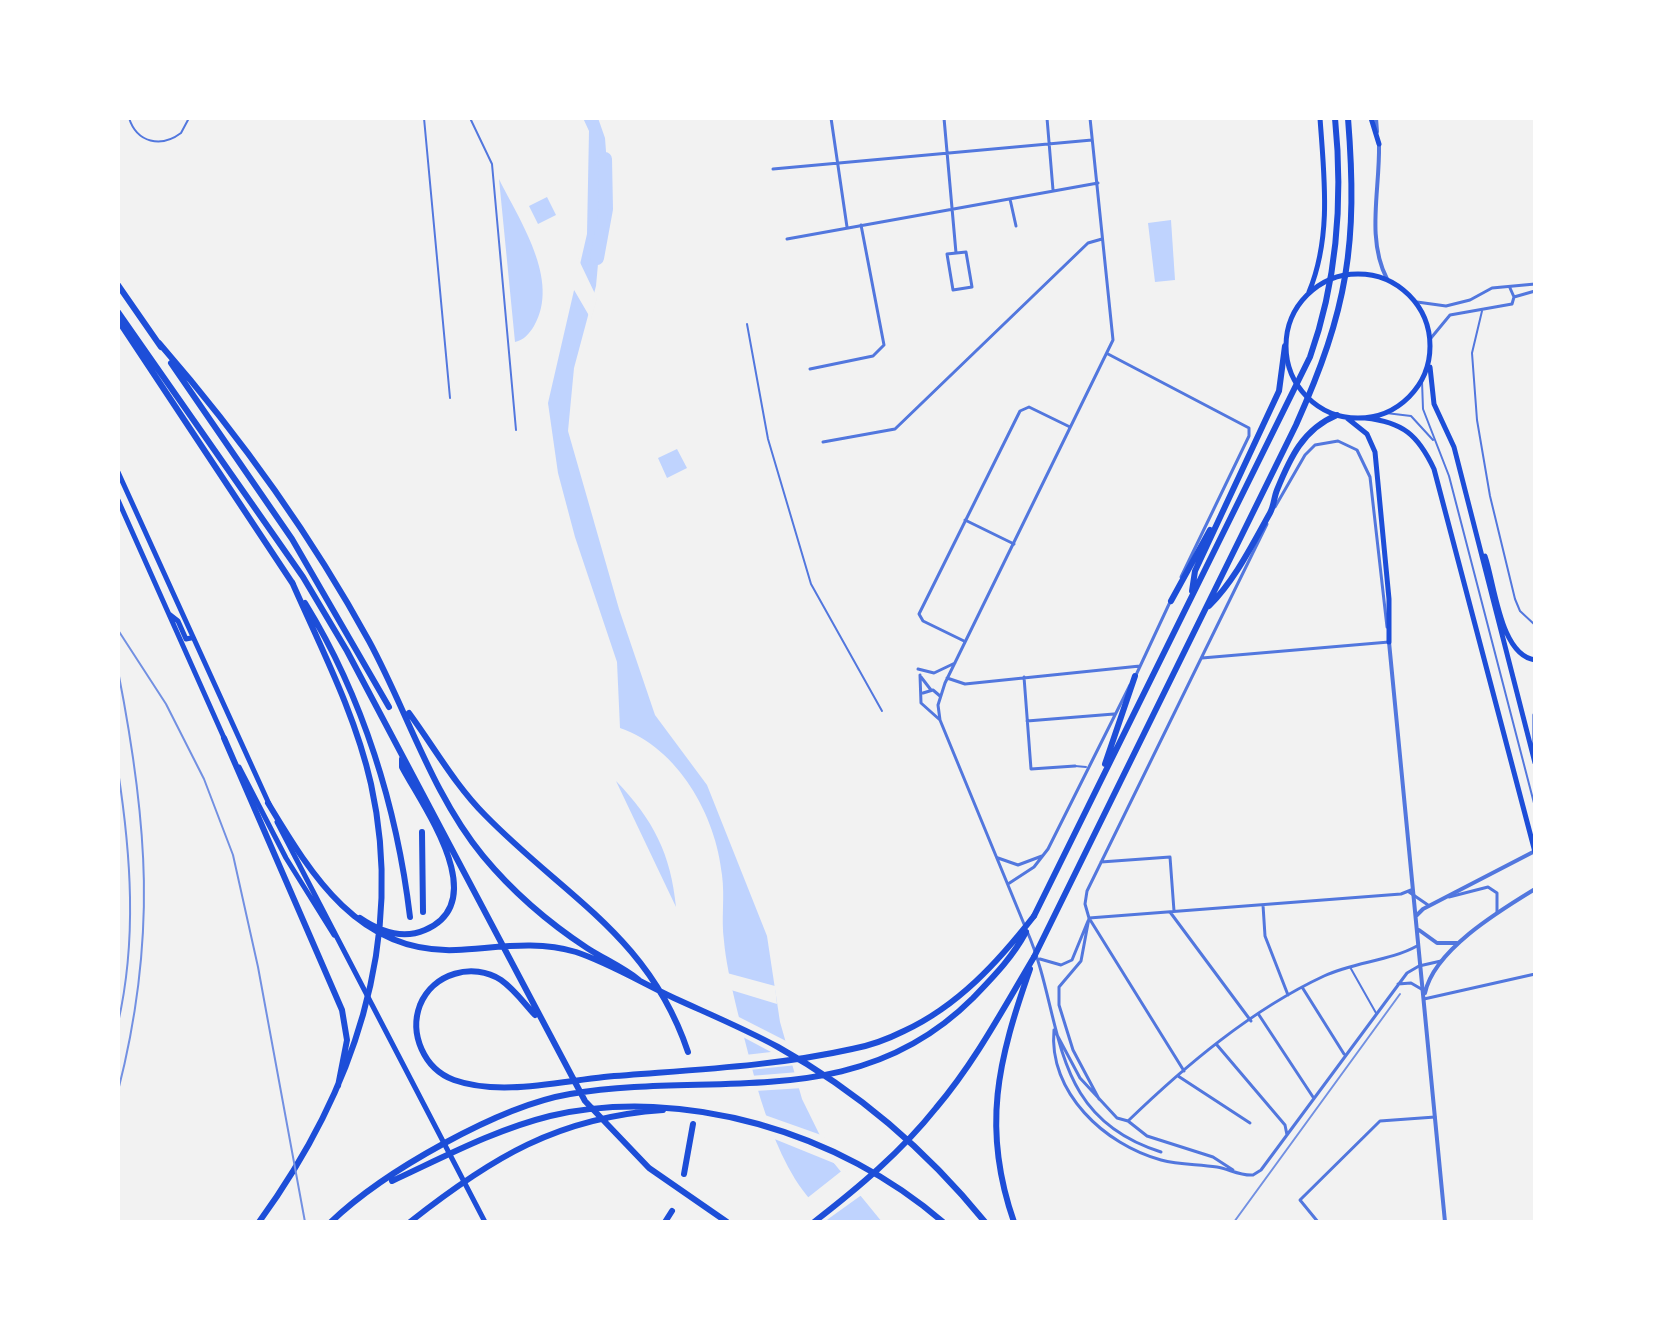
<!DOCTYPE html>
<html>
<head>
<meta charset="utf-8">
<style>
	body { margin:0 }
	#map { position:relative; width:1653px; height:1340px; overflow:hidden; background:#f2f2f2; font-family:Georgia,serif }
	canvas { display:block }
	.frame { position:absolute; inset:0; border:120px solid #fff; pointer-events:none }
</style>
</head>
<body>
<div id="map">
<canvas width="1653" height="1340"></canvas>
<div class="frame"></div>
</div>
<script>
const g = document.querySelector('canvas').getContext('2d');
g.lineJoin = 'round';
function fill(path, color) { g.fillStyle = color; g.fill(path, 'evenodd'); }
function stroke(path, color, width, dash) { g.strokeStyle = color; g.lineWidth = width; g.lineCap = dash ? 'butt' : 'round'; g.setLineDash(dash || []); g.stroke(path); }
const water = new Path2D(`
	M583,118h15l7,20 2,27 -11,121 -22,82 -6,63 51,178 36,106 52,70 60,151 13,86 22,77 31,63 49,60h-53c-11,-14 -25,-28 -34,-43 -19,-31 -33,-72 -42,-107 -9,-37 -26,-95 -29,-131 -3,-22 1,-44 -2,-66 -6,-60 -44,-127 -102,-147l-3,-66 -42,-125 -17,-64 -10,-70 39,-169 2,-103z
	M499,179c20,41 62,101 35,147 -5,8 -10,14 -19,16z
	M547,197l9,18 -18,9 -9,-18z
	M1171,220l4,60 -20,2 -7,-59z
	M677,449l10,19 -20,10 -9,-20z
	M616,781c37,38 55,73 60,126z`);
const pier = new Path2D(`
	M576,254l21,44 -6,21 -21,-36z
	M727,973l48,13 2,18 -46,-14z
	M737,1016l53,27 7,22 -48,5 -4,-15 26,-3 -30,-16z
	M799,1072l4,16 -48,3 -5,-15z
	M762,1114l62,22 17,30 -69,-28z
	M844,1169l19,25 -39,28 -18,-23z`);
const river = new Path2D(`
	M597,258l9,-49 -1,-50`);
const service = new Path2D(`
	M129,118c8,25 32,30 52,15l8,-15
	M1482,311l-10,42 5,67 13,76 25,103 5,12 15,14
	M1422,381l1,28 26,67 86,331
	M1386,413l25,3 22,24`);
const pedestrian = new Path2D(`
	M424,118l26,280
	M470,118l22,46 24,266
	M747,324l21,115 43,145 71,127
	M1075,766l11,1
	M1350,967l26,46`);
const minor = new Path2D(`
	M831,118l16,109
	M944,118l12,135
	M1047,118l6,72
	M773,169l319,-29
	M1010,199l6,27
	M787,239l311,-56
	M966,252l6,35 -19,3 -6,-36z
	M1514,297l21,-6
	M1417,302l29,4 24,-6 22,-12 43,-4
	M1431,338l19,-23 62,-11 2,-7 -4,-9
	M1108,354l141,74v8l-68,141
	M810,369l63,-13 11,-11 -23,-120
	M823,442l72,-13 193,-186 14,-4
	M1275,507l30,-52 10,-10 23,-4 19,9 13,27 17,150
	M965,520l49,24
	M964,641l-41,-20 -4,-7 101,-203 9,-4 41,20
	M1202,658l187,-16
	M918,669l16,4 21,-10
	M920,675l1,28 19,17 84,204
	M1136,675l34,-73
	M921,677l10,13
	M1024,677l7,92 44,-3
	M947,678l18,6 175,-18
	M923,693l10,-3 7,6
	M940,720l-2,-15 7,-22 168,-343 -23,-222
	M1027,721l87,-7
	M998,858l20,7 24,-9
	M1101,862l69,-5 4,54
	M1008,884l26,-17 14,-18 82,-164
	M1409,892l19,13
	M1449,897l39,-10 9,6v20
	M1263,905l2,31 23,59
	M1170,912l81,109
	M1089,918l312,-24 10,-4
	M1089,918l-8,43 -22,26v18l14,45 26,49
	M1027,931c38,87 19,185 134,221
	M1040,959l21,6 11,-5 16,-39
	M1398,984l13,-1 12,7
	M1302,987l42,67
	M1424,999l111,-25
	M1259,1015l54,82
	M1054,1030c-6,62 51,115 107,130 19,5 37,4 56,7 12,2 23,9 36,8l8,-5 146,-197 12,-7 22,-5
	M1056,1033l24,45 37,40 11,3 19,15 66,21 20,13
	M1217,1045l68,80 2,10
	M1184,1071l-95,-153 -4,-14 2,-13 180,-367
	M1178,1076l72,47
	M1128,1121c57,-55 123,-111 196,-145 29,-14 66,-15 93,-30
	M1318,1222l-18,-22 80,-79 55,-4`);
const tertiary = new Path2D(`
	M1376,118l1,14
	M1379,145c1,45 -13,93 8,134
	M1389,642l56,580
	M1417,915l6,-6 112,-58
	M1419,930l18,13h20
	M1425,993c9,-43 74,-82 110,-104`);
const secondary = new Path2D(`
	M118,472l152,334
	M118,500l107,240
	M169,614l9,7 8,18 5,-1
	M239,767l47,91 48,77
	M277,822l208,400`);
const primary = new Path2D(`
	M1371,118l8,26
	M1286 346a72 72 0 1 1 144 0a72 72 0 1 1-144 0Z
	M1309,292c23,-56 15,-116 11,-174
	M1430,367l4,37 20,43 81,316
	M1347,418l20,16 8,18 14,147v43
	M1365,418c38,4 53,17 69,51l101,383
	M1485,556c10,29 15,99 50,104
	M1535,715v28`);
const trunk = new Path2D(`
	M1192,591l3,-20 84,-180 6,-45
	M1171,601l39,-71
	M1209,606c26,-26 43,-61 61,-93 4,-7 4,-16 7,-23 13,-32 26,-61 60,-75
	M1105,764l30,-88
	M1034,916l276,-559c27,-76 33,-159 25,-239
	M1034,957l262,-532c52,-116 62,-181 52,-307`);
const motorway = new Path2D(`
	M118,285l43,62
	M118,312l185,265 44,74 238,450 64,67 78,54
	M118,320l175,264
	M159,343c79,91 152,192 210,298 38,70 63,153 114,215 29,35 66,67 104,92 17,11 36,19 52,32
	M171,363l121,176 97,168
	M305,603c58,94 92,205 105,314
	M409,713c25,34 46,72 76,102 80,82 164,121 203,237
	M224,738l118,272 5,30 -9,46
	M268,803c44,73 91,151 188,147 41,-2 80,-10 120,2 33,11 66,31 98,46 35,16 71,31 104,49 79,44 150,105 207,175
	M422,832l1,80
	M360,918c19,13 42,22 65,12 68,-29 -2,-123 -23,-163v-8
	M535,1015c-11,-12 -21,-26 -34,-35 -28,-18 -68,-7 -81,25 -11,29 4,64 34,75 45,16 103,2 150,-3 82,-7 168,-10 248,-28 17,-3 36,-10 52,-18 54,-25 94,-69 130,-115
	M684,1174l9,-50
	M392,1181c52,-24 102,-51 158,-65 133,-31 291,17 393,106
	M259,1222c93,-128 147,-279 112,-438 -16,-71 -50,-136 -79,-202
	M331,1222c52,-50 168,-116 239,-128 144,-24 286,21 403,-96 20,-21 39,-40 53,-66
	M410,1222c81,-64 148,-105 253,-112
	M665,1222l7,-11
	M814,1222c44,-34 87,-70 122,-114 39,-46 67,-99 98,-151
	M1014,1222c-33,-94 -16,-162 16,-253`);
const rail = new Path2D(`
	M118,630l48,74 38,75 29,76 25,112 47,255
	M118,671c30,152 39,268 0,420
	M118,771c13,84 19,169 0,252
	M1234,1222l166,-228`);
fill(water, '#bfd3fe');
fill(pier, '#f2f2f2');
stroke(river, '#bfd3fe', 14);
stroke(service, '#5277de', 2);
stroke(pedestrian, '#5277de', 2);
stroke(minor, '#5277de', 3);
stroke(tertiary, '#5277de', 4);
stroke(secondary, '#1d4ed8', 5);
stroke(primary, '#1d4ed8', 5);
stroke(trunk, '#1d4ed8', 6);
stroke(motorway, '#1d4ed8', 6);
stroke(rail, '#7290e2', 2);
</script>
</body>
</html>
